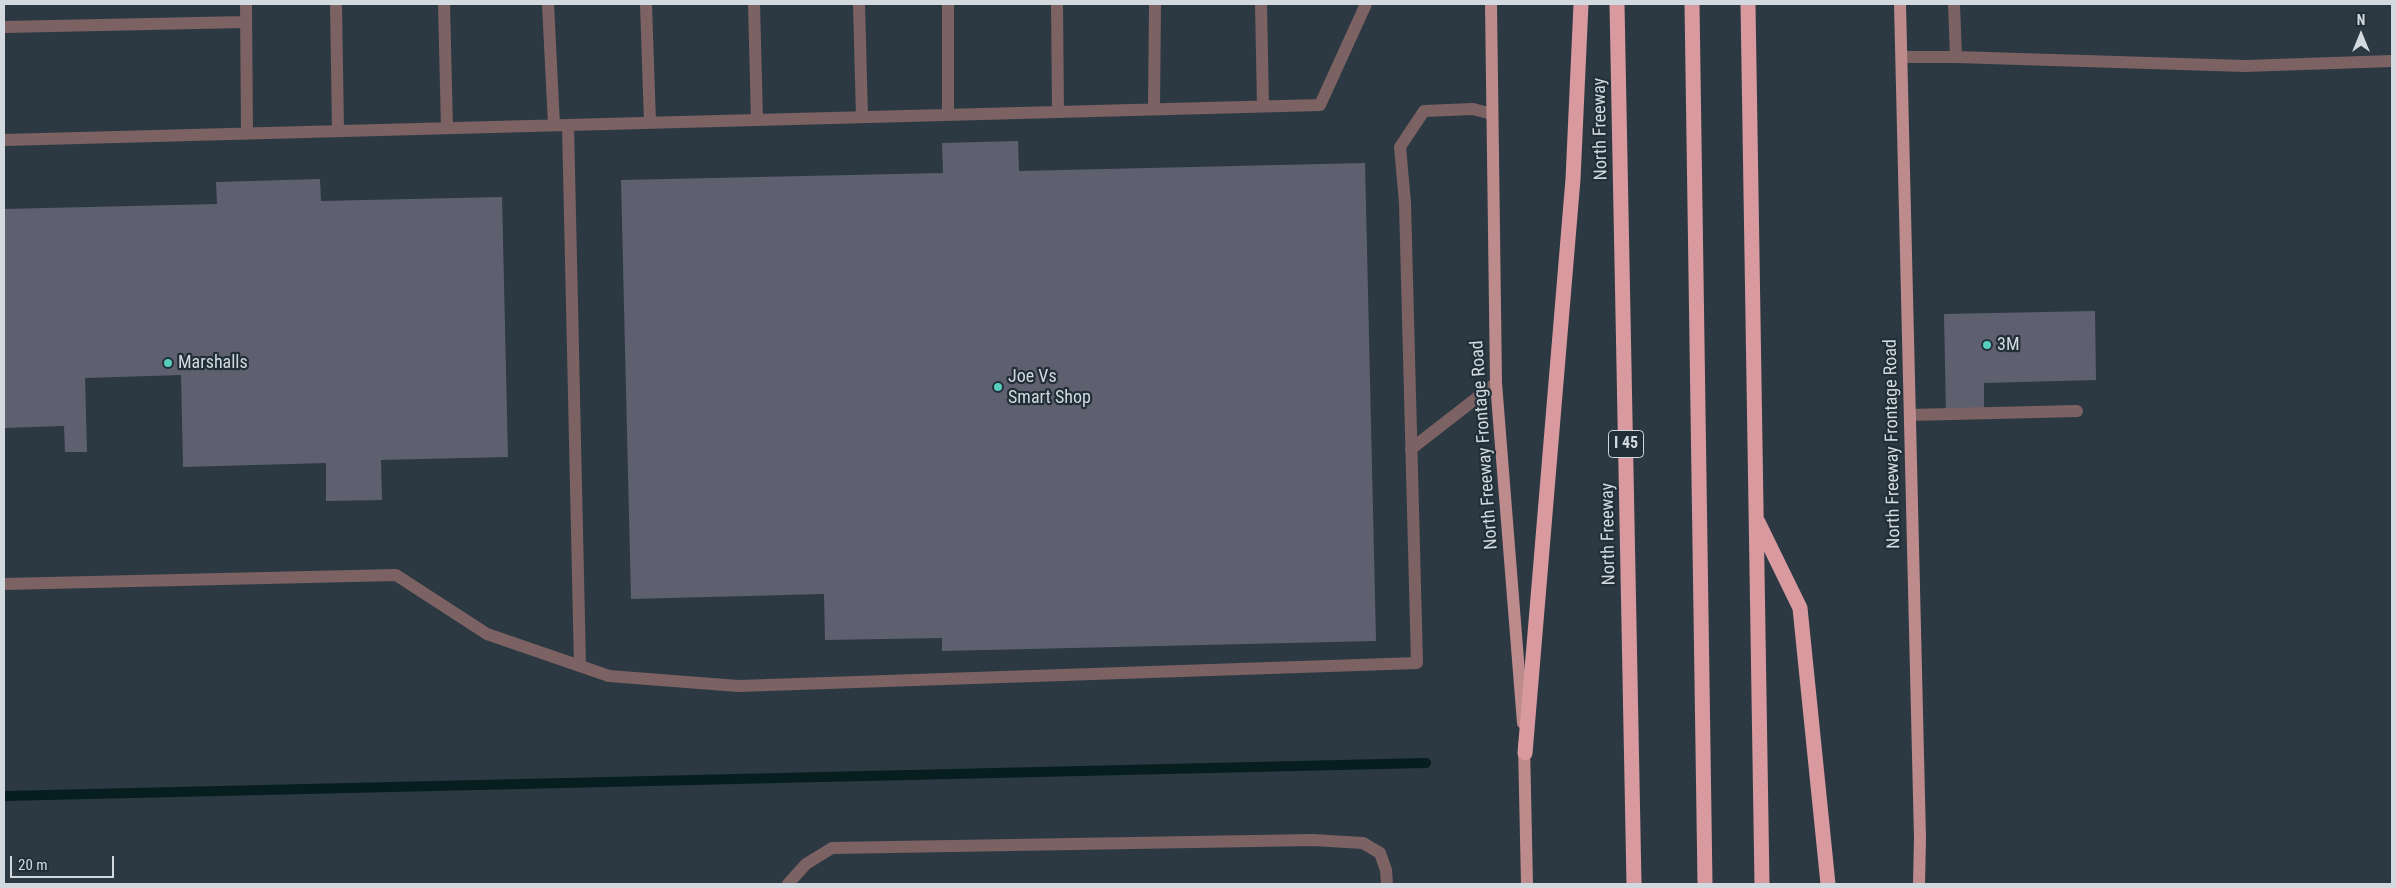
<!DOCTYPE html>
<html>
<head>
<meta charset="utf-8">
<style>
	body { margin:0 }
	#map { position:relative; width:2396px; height:888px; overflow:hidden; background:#2c3942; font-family:"Roboto Condensed",sans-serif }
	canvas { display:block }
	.frame { position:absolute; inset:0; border:5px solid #d2dae0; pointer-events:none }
	.north { position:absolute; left:2336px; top:10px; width:50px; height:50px; -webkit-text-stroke:4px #222f38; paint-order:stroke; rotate:0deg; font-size:14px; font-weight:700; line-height:20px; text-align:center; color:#d2dae0 }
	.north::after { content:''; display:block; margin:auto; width:18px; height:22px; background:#d2dae0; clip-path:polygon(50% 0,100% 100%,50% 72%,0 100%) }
	.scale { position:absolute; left:10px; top:856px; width:104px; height:22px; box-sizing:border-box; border:2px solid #d2dae0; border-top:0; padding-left:6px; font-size:15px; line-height:18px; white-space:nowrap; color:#d2dae0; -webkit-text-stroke:4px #222f38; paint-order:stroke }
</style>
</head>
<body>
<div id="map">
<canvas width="2396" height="888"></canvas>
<div class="frame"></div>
<div class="north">N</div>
<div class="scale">20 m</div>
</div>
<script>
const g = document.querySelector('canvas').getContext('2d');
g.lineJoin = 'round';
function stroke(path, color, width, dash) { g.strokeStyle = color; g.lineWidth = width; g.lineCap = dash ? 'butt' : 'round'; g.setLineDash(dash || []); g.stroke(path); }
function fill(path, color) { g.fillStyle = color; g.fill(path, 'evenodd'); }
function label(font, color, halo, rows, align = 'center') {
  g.font = font + ' "Roboto Condensed",sans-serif'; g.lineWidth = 4.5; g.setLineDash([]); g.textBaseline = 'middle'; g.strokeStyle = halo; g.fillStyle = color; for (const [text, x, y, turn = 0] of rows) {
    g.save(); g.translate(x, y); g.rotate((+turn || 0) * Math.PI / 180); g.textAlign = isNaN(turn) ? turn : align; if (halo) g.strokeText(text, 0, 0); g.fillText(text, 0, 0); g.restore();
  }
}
const stream = new Path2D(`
	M4,796l1422,-33`);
const building = new Path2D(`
	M1018,141l1,30 346,-8 11,478 -434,10v-13l-117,2 -1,-46 -193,5 -10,-419 322,-7 -1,-30z
	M320,179l1,22 181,-4 6,260 -127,3 1,40 -56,1v-38l-143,4 -2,-92 -96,3 2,74h-22l-1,-26 -60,2v-219l213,-5 -1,-22z
	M2095,311l1,69 -112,3v29l-38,1 -2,-99z`);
const minor = new Path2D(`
	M246,4l1,129
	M336,4l2,127
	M444,4l3,124
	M548,4l6,121
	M646,4l4,119
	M754,4l3,116
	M859,4l3,113
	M948,4v111
	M1057,4l1,108
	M1261,4l2,102
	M1954,4l2,53
	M4,27l242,-5
	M1902,57h54l289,9 147,-5
	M1154,109l1,-105
	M568,125l12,541
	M4,140l1316,-35 46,-101
	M1910,415l167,-4
	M1411,449l85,-66
	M4,584l392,-9 91,59 122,42 129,10 679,-23 -12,-460 -5,-56 24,-36 49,-2 19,5
	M788,884l18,-20 26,-16 481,-8 50,3 17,10 6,17 1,14`);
const major = new Path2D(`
	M1491,4l5,379 27,340
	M1900,4l20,834 -1,46
	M1524,745l3,139`);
const highway = new Path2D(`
	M1617,4l17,880
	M1692,4l13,880
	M1748,4l14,880
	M1758,522l42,86 28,276
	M1525,753l48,-574 8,-175`);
const markers = [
	[1987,345,5,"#58cebf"],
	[168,363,5,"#58cebf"],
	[998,387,5,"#58cebf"]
];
const shields = [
	[1626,444,35]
];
const shieldNames = [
	["I 45",1626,444]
];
const streetNames = [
	["North Freeway",1601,129,-91],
	["North Freeway Frontage Road",1893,444,-91],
	["North Freeway Frontage Road",1485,445,-94],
	["North Freeway",1609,534,-91]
];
const poiNames = [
	["3M",1997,345],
	["Marshalls",178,363],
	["Joe Vs",1008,377],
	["Smart Shop",1008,398]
];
stroke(stream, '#061e20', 10);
fill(building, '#5f606f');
stroke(minor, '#7c6263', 12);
stroke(major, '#be8b8d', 12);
stroke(highway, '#d89a9e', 15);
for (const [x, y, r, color] of markers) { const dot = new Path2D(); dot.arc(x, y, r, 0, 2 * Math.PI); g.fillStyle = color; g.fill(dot); stroke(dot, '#222f38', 2); }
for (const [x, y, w] of shields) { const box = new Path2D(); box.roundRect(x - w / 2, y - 13.5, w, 27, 4); g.fillStyle = '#222f38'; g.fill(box); stroke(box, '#d2dae0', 1); }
label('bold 16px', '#d2dae0', null, shieldNames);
label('18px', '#d2dae0', '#222f38', streetNames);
label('18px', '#d2dae0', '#222f38', poiNames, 'left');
</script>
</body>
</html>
